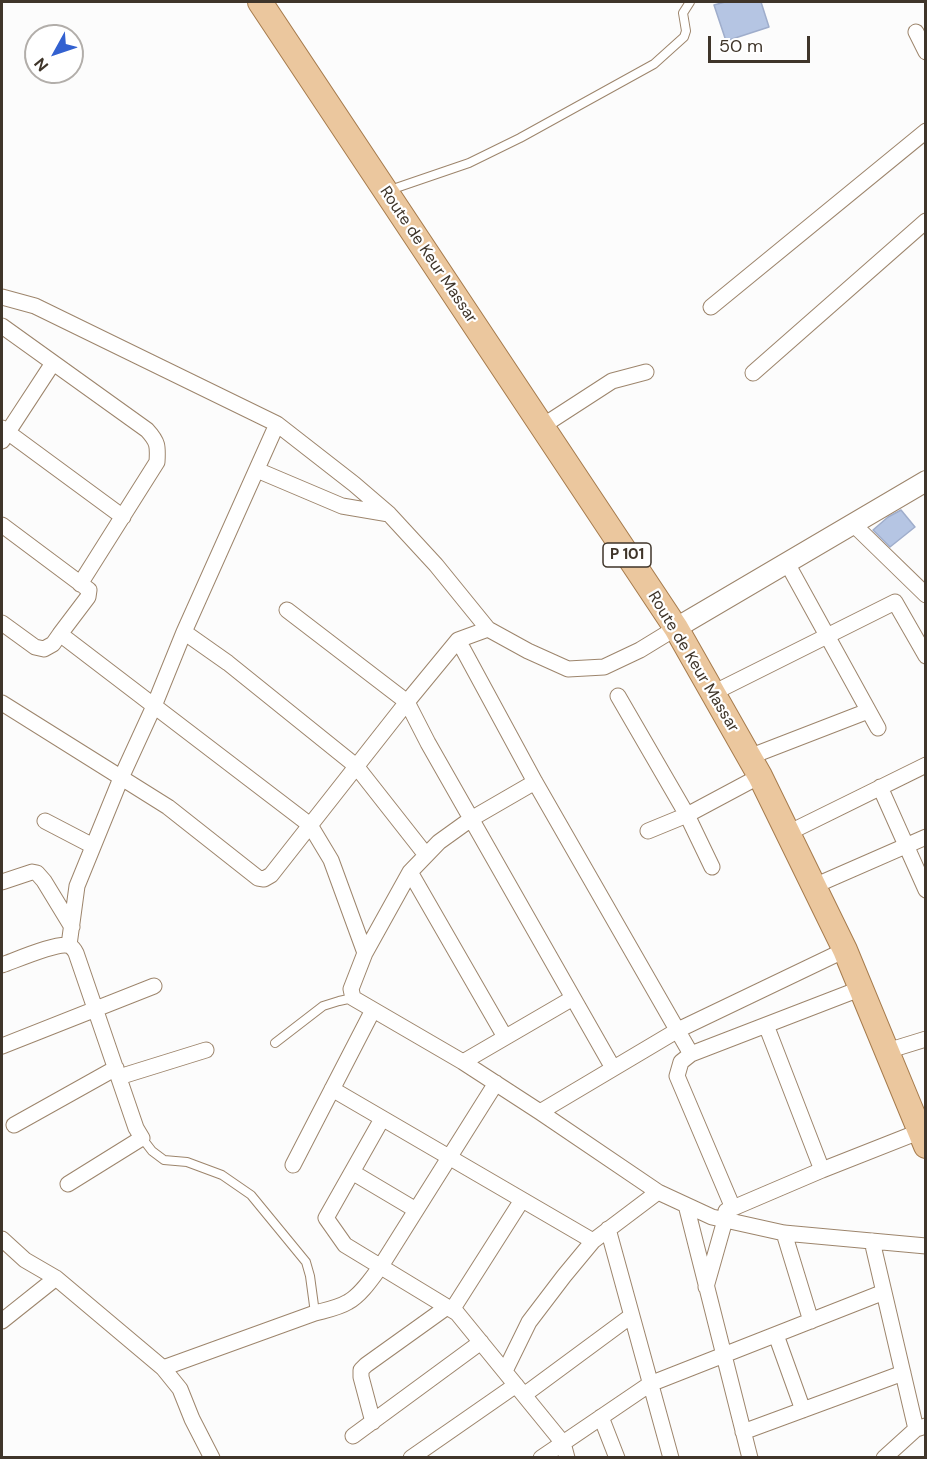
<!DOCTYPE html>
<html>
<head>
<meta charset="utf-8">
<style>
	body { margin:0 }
	#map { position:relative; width:927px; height:1459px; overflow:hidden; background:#fcfcfc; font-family:"DM Sans",sans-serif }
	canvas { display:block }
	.frame { position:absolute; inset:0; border:3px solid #3f352a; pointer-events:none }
	.north { position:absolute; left:24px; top:24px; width:60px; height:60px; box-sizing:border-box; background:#fff; border:2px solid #b2aeaa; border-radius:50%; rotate:230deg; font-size:16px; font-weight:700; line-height:24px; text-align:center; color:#3f352a }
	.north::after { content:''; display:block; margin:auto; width:21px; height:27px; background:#3361d0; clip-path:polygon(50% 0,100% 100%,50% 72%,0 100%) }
	.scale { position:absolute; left:708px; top:36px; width:102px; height:27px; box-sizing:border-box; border:3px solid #3f352a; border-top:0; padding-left:8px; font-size:18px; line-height:21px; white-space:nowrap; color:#3f352a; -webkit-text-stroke:4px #fff; paint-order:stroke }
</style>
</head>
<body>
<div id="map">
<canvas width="927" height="1459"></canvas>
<div class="frame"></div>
<div class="north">N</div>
<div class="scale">50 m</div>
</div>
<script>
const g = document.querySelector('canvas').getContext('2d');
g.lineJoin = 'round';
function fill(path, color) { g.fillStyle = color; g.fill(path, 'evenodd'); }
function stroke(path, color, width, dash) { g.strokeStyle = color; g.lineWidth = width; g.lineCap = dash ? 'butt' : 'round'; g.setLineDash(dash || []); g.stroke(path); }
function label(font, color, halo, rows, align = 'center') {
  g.font = font + ' "DM Sans",sans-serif'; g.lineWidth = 4.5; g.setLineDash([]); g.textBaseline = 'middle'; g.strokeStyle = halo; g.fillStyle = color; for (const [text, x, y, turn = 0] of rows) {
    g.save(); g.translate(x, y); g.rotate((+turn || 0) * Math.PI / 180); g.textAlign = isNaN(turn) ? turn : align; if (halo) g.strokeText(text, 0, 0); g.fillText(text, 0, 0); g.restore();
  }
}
const building = new Path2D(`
	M725,2h36l8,25 -43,14 -12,-36z
	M901,510l14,17 -25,20 -17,-17 15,-13z`);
const service = new Path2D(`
	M390,190l79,-27 51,-25 134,-74 30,-27 2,-6 -3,-18 7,-11
	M275,1043l48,-37 16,-5 14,-3
	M142,1138l10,13 12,9 23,2 35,13 29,20 55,67 4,14 5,37`);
const minor = new Path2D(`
	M916,32l10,20
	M2,297l33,9 242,118 77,60 35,30 47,51 52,64
	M711,307l215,-176
	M2,326l145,104c11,12 11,16 10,32l-77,122
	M753,373l173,-152
	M541,427l71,-46 34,-9
	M2,428l121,89
	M2,441l51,-78
	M257,470l85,36 47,8
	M853,524l73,71
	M2,525l87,65 -1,7 -28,37
	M787,563l91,165
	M287,610l120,92 21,41 185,325
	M2,623l33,24 9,2 9,-5 7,-10 250,191 21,35 34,93
	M184,632l44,31 128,103 70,89
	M458,640l77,142 156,272
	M713,693l182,-91 31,54
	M618,696l69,119 25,52
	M2,703l166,104 90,71 6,1 7,-4 136,-173 51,-62 30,-11 40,22 40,18 36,-2 36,-17 36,-22
	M749,757l119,-46
	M535,782l-64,37 -32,23 -29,30 -45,81 -14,36 2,9 110,64 77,50 118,80 54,25 72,16 142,13
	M880,787l46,103
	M45,821l48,25
	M648,831l39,-16 73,-39
	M788,833l138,-68
	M410,872l95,165
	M2,882l30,-10 5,1 7,8 28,46
	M814,886l112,-49
	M69,945l8,-59 44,-108 33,-72 30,-74 93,-208
	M2,965c12,-4 57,-24 68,-19 2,1 5,5 6,7l60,175 6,10 -74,46
	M766,1025l56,145
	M2,1046l152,-60
	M887,1051l39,-12
	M463,1062l110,-64
	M119,1077l87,-27
	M332,1089l261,152
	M540,1112l138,-82 167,-80
	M382,1119l-56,99 19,27 112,68 106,130 4,15
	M14,1125l102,-57
	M293,1165l80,-155
	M352,1172l64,38
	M686,1205l64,253
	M733,1208l-56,-132 4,-14 10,-8 171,-66
	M726,1211l96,-41 104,-41
	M608,1229l63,229
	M784,1233l27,88
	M2,1239l23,21 31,18 107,90 17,21 12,30 20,39
	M872,1241l44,188
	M706,1287l19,-67
	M452,1310l70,-110
	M2,1321l54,-43
	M776,1335l27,75
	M163,1368l152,-55c11,-3 23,-5 33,-11 13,-7 24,-24 33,-36l115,-183
	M505,1371l24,-49 35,-46 29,-35 65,-49
	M524,1395l107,-79
	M601,1417l16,41
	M373,1422l-12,-45v-7l5,-5 81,-58
	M743,1432l160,-59
	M353,1436l128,-94
	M411,1458l105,-73
	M541,1458l109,-74 234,-92
	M884,1458l32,-29 10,-3`);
const tertiary = new Path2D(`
	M676,628l250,-147`);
const primary = new Path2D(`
	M260,2l416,626 84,148 85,174 81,196`);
const shields = [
	[627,555,48]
];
const shieldNames = [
	["P 101",627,555]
];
const streetNames = [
	["Route de Keur Massar",428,255,56],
	["Route de Keur Massar",693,662,59]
];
fill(building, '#b5c5e3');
stroke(building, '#9fadcb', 1.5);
stroke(service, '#9d856c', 10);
stroke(minor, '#9d856c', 17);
stroke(tertiary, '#9d856c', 22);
stroke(primary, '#a67b4c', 26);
stroke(service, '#fff', 8);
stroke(minor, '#fff', 15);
stroke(tertiary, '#fff', 20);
stroke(primary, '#ebc79e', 24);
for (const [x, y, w] of shields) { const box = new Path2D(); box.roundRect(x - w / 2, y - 12, w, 24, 4.5); g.fillStyle = '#fff'; g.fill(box); stroke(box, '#3f352a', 1.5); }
label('bold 15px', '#3f352a', null, shieldNames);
label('16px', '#3f352a', '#fff', streetNames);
</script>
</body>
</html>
